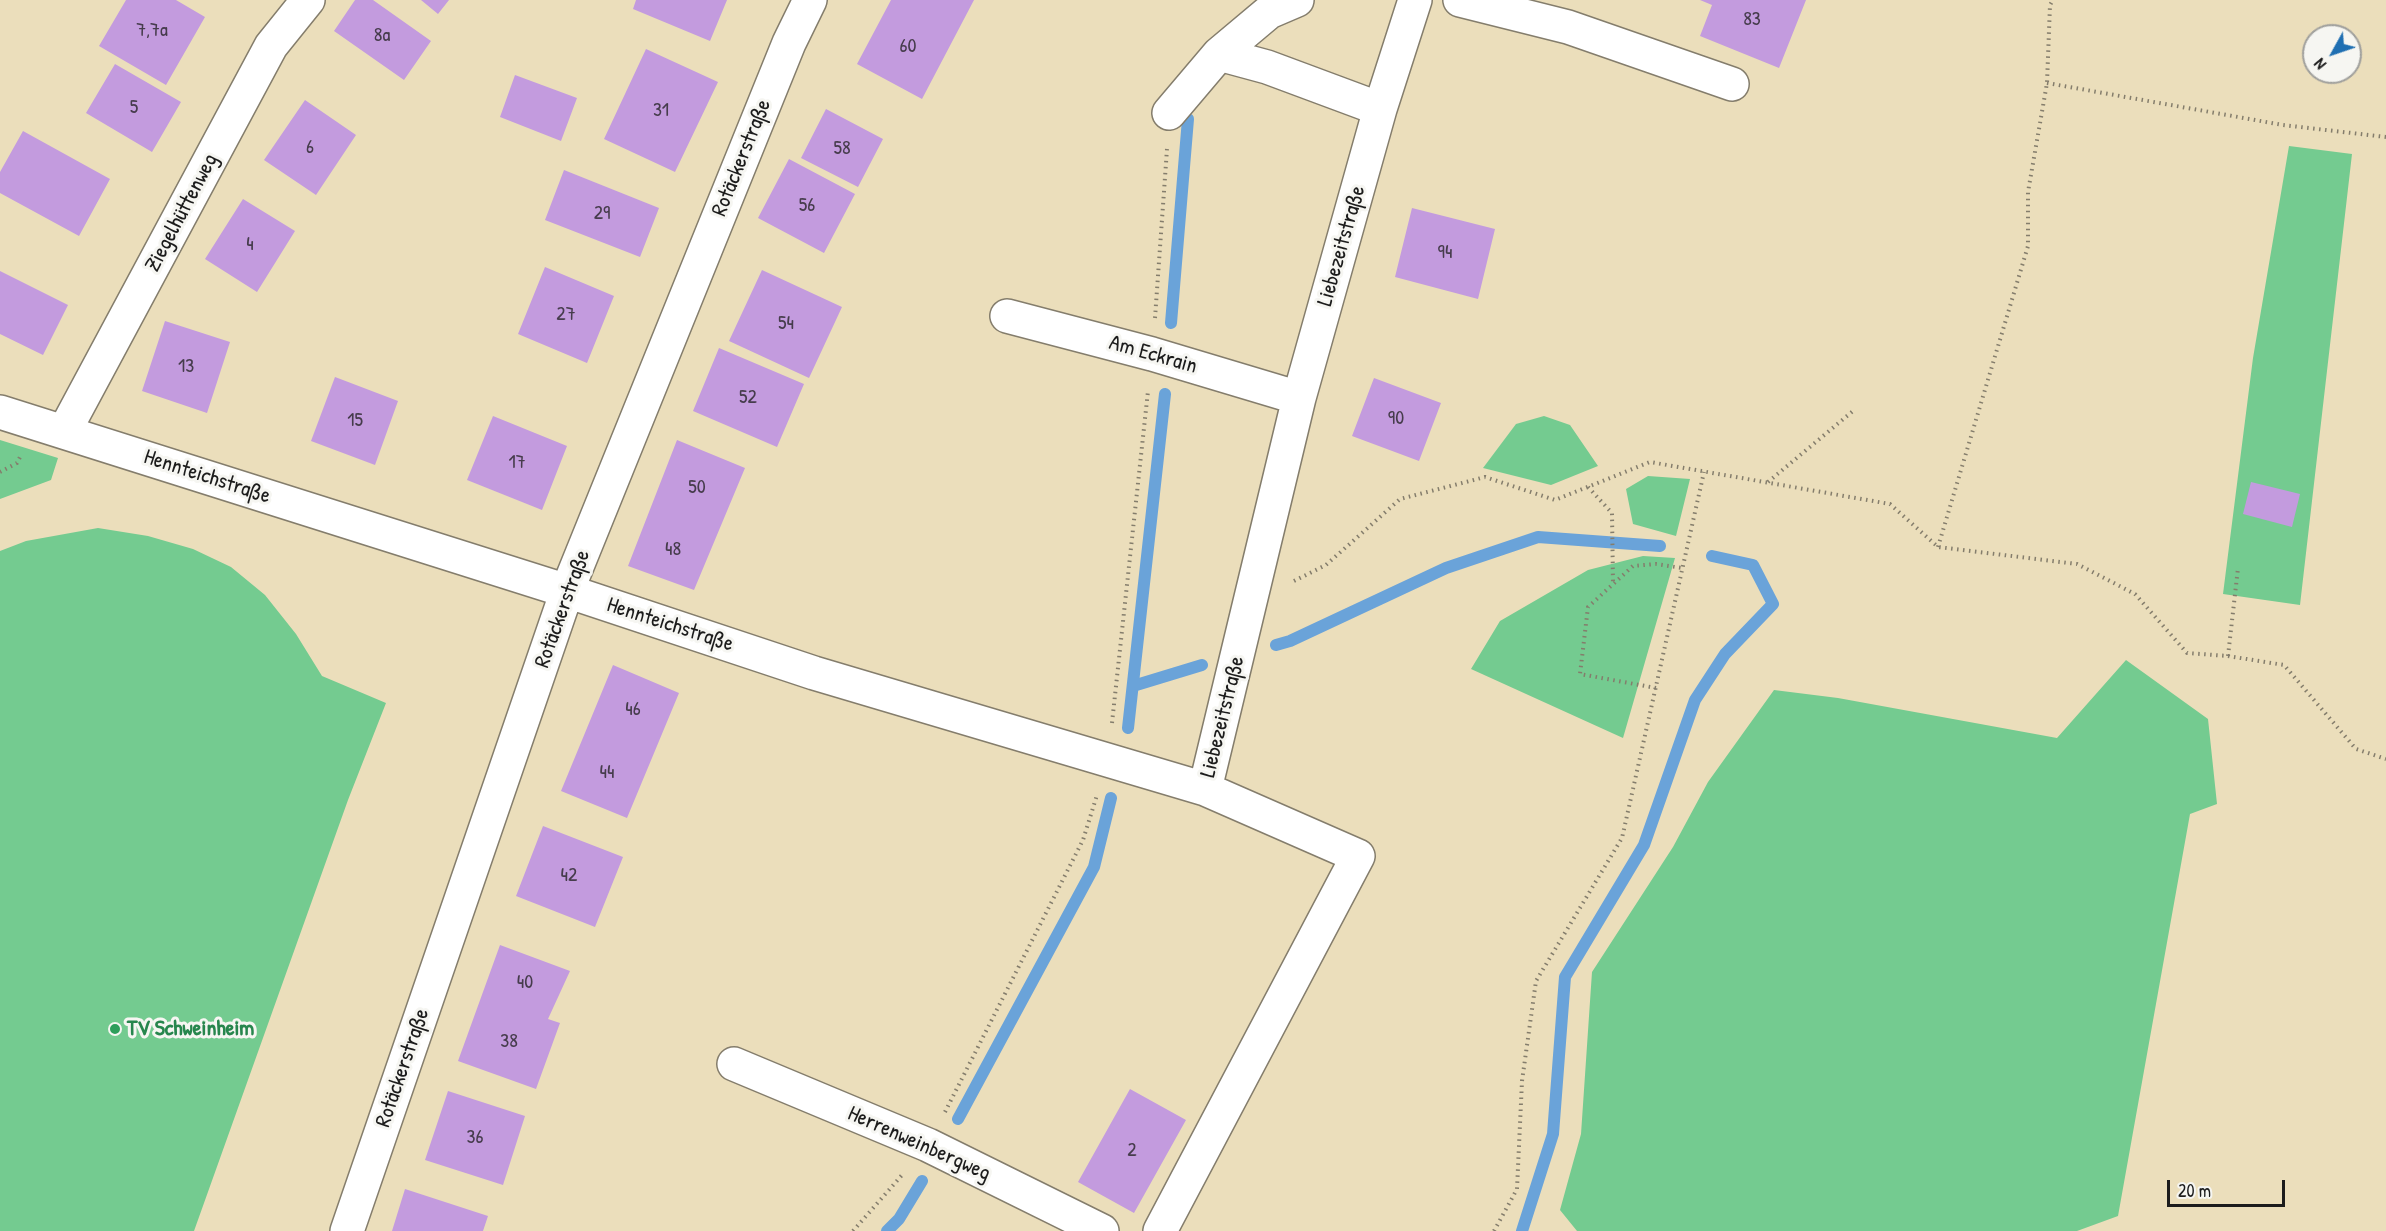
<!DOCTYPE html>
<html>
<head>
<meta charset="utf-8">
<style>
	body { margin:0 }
	#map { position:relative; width:2386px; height:1231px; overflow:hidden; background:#ebdebb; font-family:"Patrick Hand",sans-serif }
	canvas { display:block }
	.north { position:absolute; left:2302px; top:24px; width:60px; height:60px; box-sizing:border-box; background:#f6f6f2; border:2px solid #9f9f9c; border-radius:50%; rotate:230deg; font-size:16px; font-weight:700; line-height:24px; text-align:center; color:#1c1c1c }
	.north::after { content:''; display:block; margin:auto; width:21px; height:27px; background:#1f6fb2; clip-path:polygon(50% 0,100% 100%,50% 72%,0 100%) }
	.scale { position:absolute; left:2167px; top:1180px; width:118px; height:27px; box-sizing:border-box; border:3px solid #1c1c1c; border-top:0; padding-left:8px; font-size:18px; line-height:21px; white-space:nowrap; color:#1c1c1c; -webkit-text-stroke:4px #f6f6f2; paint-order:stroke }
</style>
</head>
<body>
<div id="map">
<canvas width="2386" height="1231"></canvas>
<div class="north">N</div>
<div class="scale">20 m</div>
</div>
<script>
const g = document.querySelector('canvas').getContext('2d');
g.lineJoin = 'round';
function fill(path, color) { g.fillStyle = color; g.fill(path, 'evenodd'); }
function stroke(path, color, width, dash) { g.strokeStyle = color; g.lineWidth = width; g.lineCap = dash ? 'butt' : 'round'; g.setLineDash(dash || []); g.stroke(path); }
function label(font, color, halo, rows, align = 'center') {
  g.font = font + ' "Patrick Hand",sans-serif'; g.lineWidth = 6; g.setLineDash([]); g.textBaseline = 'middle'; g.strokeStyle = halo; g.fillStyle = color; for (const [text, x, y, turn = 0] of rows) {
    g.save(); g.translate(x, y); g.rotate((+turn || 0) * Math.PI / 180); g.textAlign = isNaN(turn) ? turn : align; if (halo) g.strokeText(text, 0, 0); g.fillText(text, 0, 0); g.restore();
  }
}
const green = new Path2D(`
	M2289,146l63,8 -52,451 -77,-11 30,-236z
	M1544,416l26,9 28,41 -47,19 -68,-17 33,-44z
	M0,440l58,18 -7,22 -51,19z
	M1648,476l42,3 -14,57 -43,-12 -7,-35z
	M98,528l50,8 45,13 38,18 34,28 31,39 26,42 64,27 -38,97 -154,431h-194v-680l26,-10z
	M1643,556l32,2 -52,180 -152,-69 29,-48 88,-51z
	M2126,660l82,59 9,85 -27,10 -72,402 -41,15h-500l-17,-21 21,-76 11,-162 81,-125 35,-65 66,-92 64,8 219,40z`);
const stream = new Path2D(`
	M1171,323l17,-204
	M1276,645l14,-4 156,-73 92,-31 122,9
	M1133,686l69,-21
	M1128,728l37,-334
	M958,1119l136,-252 17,-69
	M887,1231l12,-12 23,-38
	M1522,1231l31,-97 12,-157 79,-132 51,-145 30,-46 48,-50 -20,-39 -41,-9`);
const building = new Path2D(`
	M126,0h50l29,17 -39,68 -67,-39z
	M355,0h18l58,41 -27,39 -70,-49z
	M421,0h28l-11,14z
	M636,0h91l-17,41 -77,-32z
	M891,0h83l-52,99 -65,-35z
	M1700,0h106l-27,68 -79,-32 12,-31z
	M646,49l72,33 -43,90 -71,-33z
	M115,64l66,38 -29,50 -66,-39z
	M515,75l62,23 -16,43 -61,-24z
	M305,100l51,35 -40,60 -52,-35z
	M826,109l57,30 -25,48 -57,-29z
	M23,131l87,48 -31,57 -79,-43v-21z
	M789,159l66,35 -31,59 -66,-35z
	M564,170l95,38 -19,49 -95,-37z
	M243,199l52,32 -38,61 -52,-33z
	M1412,208l83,21 -17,70 -83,-22z
	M545,267l69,29 -27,67 -69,-29z
	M762,270l80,37 -33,71 -80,-37z
	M0,271l68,34 -25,50 -43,-21z
	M165,321l65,21 -23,71 -65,-22z
	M719,348l85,36 -27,63 -84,-36z
	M335,377l63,24 -23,64 -64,-24z
	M1374,378l67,25 -22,58 -67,-25z
	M493,416l74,30 -25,64 -75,-30z
	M677,440l68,28 -51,122 -66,-24z
	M2251,482l49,12 -8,33 -49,-13z
	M613,665l66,28 -52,125 -66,-27z
	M543,826l80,31 -28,70 -79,-31z
	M500,945l70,26 -22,48 12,4 -24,66 -78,-28z
	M1130,1089l56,31 -52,93 -56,-31z
	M448,1091l77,25 -22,69 -78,-25z
	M405,1189l83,27 -5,15h-91z`);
const path = new Path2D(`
	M2047,83l236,42 103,12
	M1155,318l12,-169
	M0,472l17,-9 3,-6
	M1768,482l85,-71
	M1588,487l24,26 1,71
	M1938,547l90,-301v-54l19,-109 3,-78 3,-5
	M1294,581l32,-16 74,-66 85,-22 70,23 95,-38 240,42 48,43 139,17 58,30 52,59 41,3 10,-88
	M2228,656l56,9 72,84 30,10
	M1656,688l-76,-14 8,-67 45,-41 23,-2 26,4
	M1112,723l36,-332
	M945,1112l138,-272 14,-45
	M853,1231l49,-56
	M1494,1231l23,-42 5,-108 14,-100 86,-143 82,-366`);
const minor = new Path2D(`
	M1460,0l108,27 164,57
	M1219,54l48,13 113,42
	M1169,113l50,-59 50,-42 28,-12
	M1007,316l145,38 147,44
	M0,412l567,179 247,82 391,116
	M64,432l207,-386 37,-46
	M734,1064l194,81 174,86
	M347,1231l220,-640 222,-548 21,-43
	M1160,1231l198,-375 -153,-67 94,-391 81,-289 35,-109`);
const markers = [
	[115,1029,6,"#2e9e5b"]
];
const numberNames = [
	["83",1752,20],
	["7,7a",152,31],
	["8a",382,36],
	["60",908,47],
	["5",134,108],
	["31",661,111],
	["6",310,148],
	["58",842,149],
	["56",807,206],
	["29",602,214],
	["4",250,245],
	["94",1445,253],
	["27",566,315],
	["54",786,324],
	["13",186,367],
	["52",748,398],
	["90",1396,419],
	["15",355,421],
	["17",517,463],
	["50",697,488],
	["48",673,550],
	["46",633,710],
	["44",607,773],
	["42",569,876],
	["40",525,983],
	["38",509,1042],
	["36",475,1138],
	["2",1132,1151]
];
const streetNames = [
	["Rotäckerstraße",742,158,-68],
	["Ziegelhüttenweg",182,213,-62],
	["Liebezeitstraße",1342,246,-74],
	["Am Eckrain",1153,355,16],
	["Hennteichstraße",207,477,18],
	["Rotäckerstraße",563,609,-70],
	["Hennteichstraße",670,625,18],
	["Liebezeitstraße",1223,717,-76],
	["Rotäckerstraße",403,1068,-71],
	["Herrenweinbergweg",919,1144,24]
];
const leisureNames = [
	["TV Schweinheim",127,1029]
];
fill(green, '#74cb90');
stroke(stream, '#6aa3d9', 12);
fill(building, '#c39bde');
stroke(minor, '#847d6c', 36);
stroke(path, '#847d6c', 4, [1.5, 4.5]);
stroke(minor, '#fff', 33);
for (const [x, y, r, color] of markers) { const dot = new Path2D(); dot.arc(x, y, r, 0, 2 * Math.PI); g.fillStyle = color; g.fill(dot); stroke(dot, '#f6f6f2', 2); }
label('20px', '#463c4c', null, numberNames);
label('22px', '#1c1c1c', '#f6f6f2', streetNames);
label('bold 22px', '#27864d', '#f6f6f2', leisureNames, 'left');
</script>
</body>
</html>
